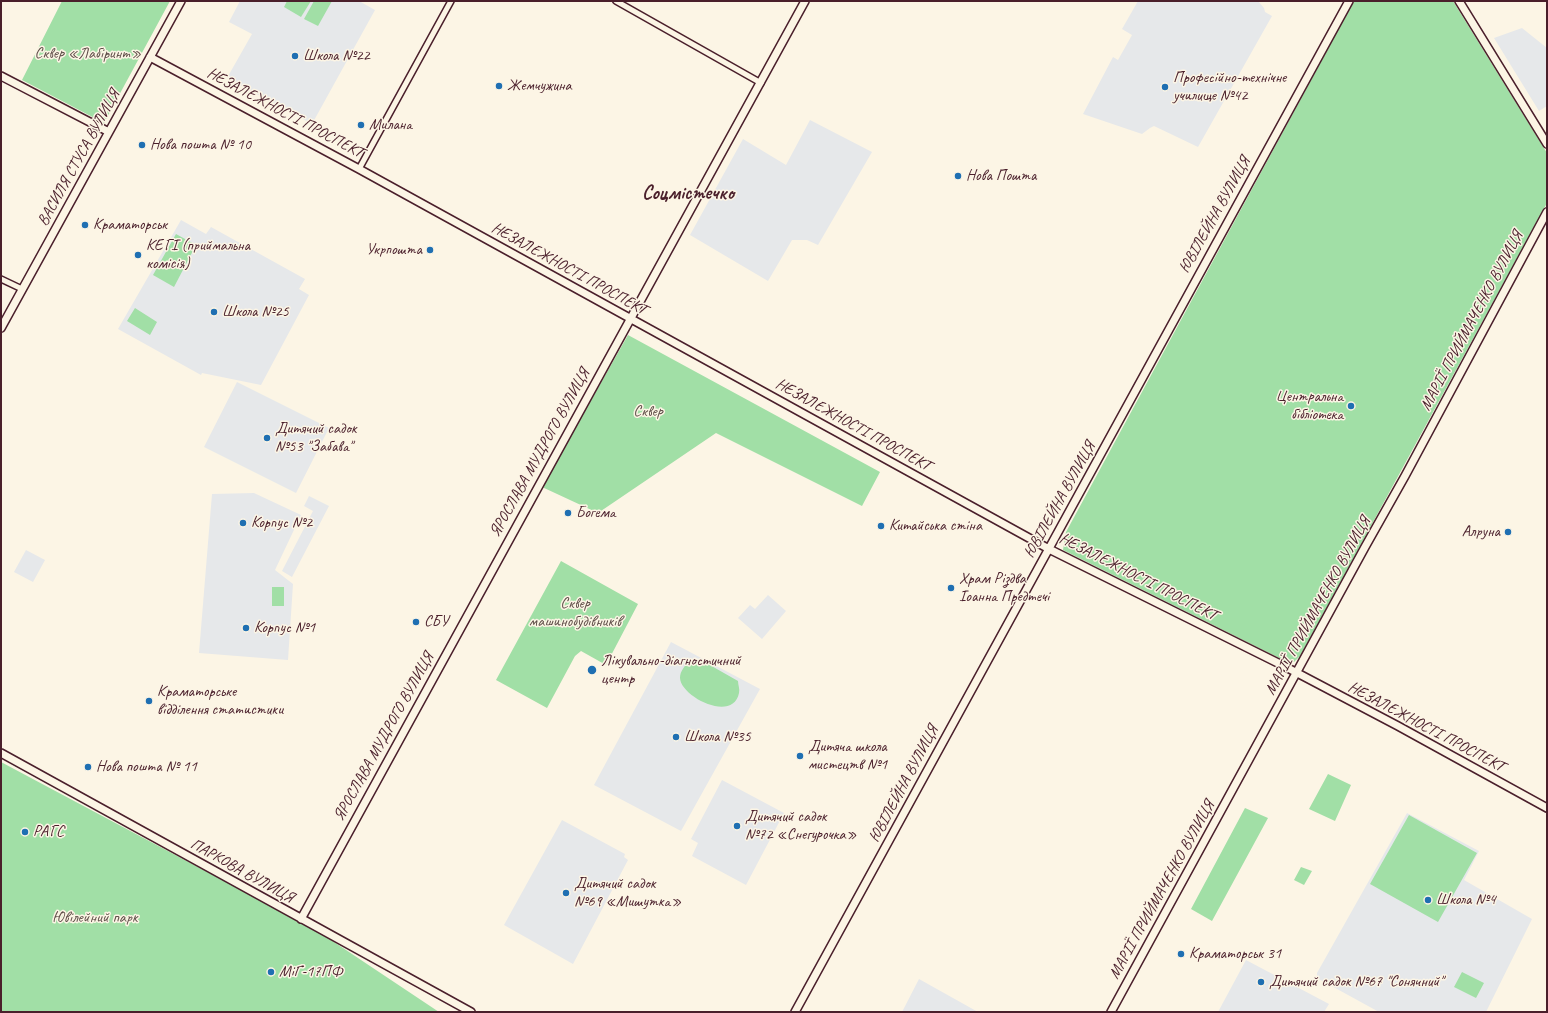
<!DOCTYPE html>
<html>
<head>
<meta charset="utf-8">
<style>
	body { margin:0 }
	#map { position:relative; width:1548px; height:1013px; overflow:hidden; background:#fcf5e5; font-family:Caveat,sans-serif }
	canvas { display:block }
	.frame { position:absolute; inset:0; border:2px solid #4a1f2b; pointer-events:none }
</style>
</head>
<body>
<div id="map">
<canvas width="1548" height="1013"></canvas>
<div class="frame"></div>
</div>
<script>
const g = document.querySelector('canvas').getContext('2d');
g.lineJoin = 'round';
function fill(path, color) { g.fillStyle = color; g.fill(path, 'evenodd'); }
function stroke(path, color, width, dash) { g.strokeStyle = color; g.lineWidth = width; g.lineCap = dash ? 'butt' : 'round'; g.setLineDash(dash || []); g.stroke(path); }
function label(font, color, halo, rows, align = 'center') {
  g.font = font + ' Caveat,sans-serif'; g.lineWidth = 3; g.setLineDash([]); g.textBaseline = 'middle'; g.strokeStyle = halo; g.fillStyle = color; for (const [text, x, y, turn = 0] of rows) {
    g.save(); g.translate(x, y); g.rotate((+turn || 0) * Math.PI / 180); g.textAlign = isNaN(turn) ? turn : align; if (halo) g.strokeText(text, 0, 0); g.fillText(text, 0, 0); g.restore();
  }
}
const built = new Path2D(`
	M240,1h119l16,9 -63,114 -85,-46 25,-44 -23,-12z
	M1138,1h120l6,7 1,4 7,4 -74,131 -44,-21 -4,2 -8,6 -59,-20 30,-57 5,3 14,-25 -10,-6z
	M1522,28l25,20v58l-8,5 -45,-73z
	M810,120l62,32 -54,93 -11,-5h-15l-24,41 -78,-46 53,-96 43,26z
	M181,220l25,14 5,-7 94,52 -6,10 10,6 -48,90 -59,-12 -1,2 -83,-46z
	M237,382l92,46 -33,65 -92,-46z
	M254,493l47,22 -26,55 18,14 -5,76 -89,-7 13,-159z
	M309,496l20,10 -37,71 -10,-6 31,-60 -9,-5z
	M26,550l19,10 -12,22 -19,-10z
	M768,595l18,16 -24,28 -24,-21 12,-13 5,4z
	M671,642l89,47 -79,142 -87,-46z
	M722,780l62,33 -38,72 -54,-29 6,-13 -7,-4z
	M1407,813l72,38 -15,29 68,39 -46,93h-107l-62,-34v-5z
	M562,820l63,34 -1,3 4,3 -55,104 -69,-39z
	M1246,960l83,44 -5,8h-106z
	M919,979l59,33h-76z`);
const green = new Path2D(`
	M62,1h108l-66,122 -82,-43z
	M287,1h24l-10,16 -17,-10z
	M314,1h18l-14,25 -14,-7z
	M1354,1h99l94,152v50l-247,453 -6,6h-7l-224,-112 3,-18z
	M176,234l20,11 -22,42 -21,-12z
	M135,308l22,14 -7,13 -23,-14z
	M628,335l252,137 -18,34 -146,-73 -118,80 -56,-26z
	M561,561l77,43 -32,61 -25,-14 -6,5 -28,52 -51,-28z
	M272,587h12v19h-12z
	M701,660l37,21c0,4 2,8 1,12 -6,30 -58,4 -59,-15 0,-7 5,-12 8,-16z
	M1,762l315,168 123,82h-438z
	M1328,774l23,11 -16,36 -26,-12z
	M1245,808l23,10 -56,103 -21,-12z
	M1409,815l68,38 -39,69 -68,-38z
	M1301,867l11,4 -8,14 -10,-5z
	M1462,972l22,11 -8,15 -22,-11z`);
const street = new Path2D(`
	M616,1l145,82
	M359,169l92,-168
	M1,279l21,10`);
const secondary = new Path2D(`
	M1459,1l88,143
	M150,57l209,112 690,380 235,117 114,60 149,82
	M1,76l108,56
	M1,328l180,-327
	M1,753l470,259
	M301,919l504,-918
	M795,1012l554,-1011
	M1111,1012l254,-465 40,-71 142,-264`);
const markers = [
	[295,56,4,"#1f6fb2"],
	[499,86,4,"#1f6fb2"],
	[1165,87,4,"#1f6fb2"],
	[361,125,4,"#1f6fb2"],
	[142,145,4,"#1f6fb2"],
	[958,176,4,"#1f6fb2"],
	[85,225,4,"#1f6fb2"],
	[430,250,4,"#1f6fb2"],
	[138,255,4,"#1f6fb2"],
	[214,312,4,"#1f6fb2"],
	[1351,406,4,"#1f6fb2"],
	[267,438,4,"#1f6fb2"],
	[568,513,4,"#1f6fb2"],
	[243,523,4,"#1f6fb2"],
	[881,526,4,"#1f6fb2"],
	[1508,532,4,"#1f6fb2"],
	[951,588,4,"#1f6fb2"],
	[416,622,4,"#1f6fb2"],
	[246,628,4,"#1f6fb2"],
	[592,670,5,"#1f6fb2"],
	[149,701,4,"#1f6fb2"],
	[676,737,4,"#1f6fb2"],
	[800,756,4,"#1f6fb2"],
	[88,767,4,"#1f6fb2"],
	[737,826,4,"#1f6fb2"],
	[25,832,4,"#1f6fb2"],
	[566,893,4,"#1f6fb2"],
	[1428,900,4,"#1f6fb2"],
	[1181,954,4,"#1f6fb2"],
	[271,972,4,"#1f6fb2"],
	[1261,982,4,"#1f6fb2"]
];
const parkNames = [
	["Сквер «Лабіринт»",88,54],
	["Сквер",648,412],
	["Сквер",575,604],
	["машинобудівників",575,622],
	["Ювілейний парк",95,918]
];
const poiNames = [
	["Школа №22",303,56],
	["Професійно-технічне",1173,78],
	["училище №42",1173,96],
	["Жемчужина",507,86],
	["Милана",369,125],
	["Нова пошта № 10",150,145],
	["Нова Пошта",966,176],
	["Краматорськ",93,225],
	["КЕГІ (приймальна",146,246],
	["комісія)",146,264],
	["Укрпошта",422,250,"right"],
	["Школа №25",222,312],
	["Центральна",1343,397,"right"],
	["бібліотека",1343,415,"right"],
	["Дитячий садок",275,429],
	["№53 \"Забава\"",275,447],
	["Богема",576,513],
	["Корпус №2",251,523],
	["Китайська стіна",889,526],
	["Алруна",1500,532,"right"],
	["Храм Різдва",959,579],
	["Іоанна Предтечі",959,597],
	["СБУ",424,622],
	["Корпус №1",254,628],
	["Лікувально-діагностичний",601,661],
	["центр",601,679],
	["Краматорське",157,692],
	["відділення статистики",157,710],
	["Школа №35",684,737],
	["Дитяча школа",808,747],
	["мистецтв №1",808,765],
	["Нова пошта № 11",96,767],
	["Дитячий садок",745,817],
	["№72 «Снегурочка»",745,835],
	["РАГС",33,832],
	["Дитячий садок",574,884],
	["№69 «Мишутка»",574,902],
	["Школа №4",1436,900],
	["Краматорськ 31",1189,954],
	["МіГ-17ПФ",279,972],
	["Дитячий садок №67 \"Сонячний\"",1269,982]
];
const streetNames = [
	["НЕЗАЛЕЖНОСТІ ПРОСПЕКТ",285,113,28],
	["ВАСИЛЯ СТУСА ВУЛИЦЯ",79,158,-61],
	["ЮВІЛЕЙНА ВУЛИЦЯ",1215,215,-61],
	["НЕЗАЛЕЖНОСТІ ПРОСПЕКТ",569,269,29],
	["МАРІЇ ПРИЙМАЧЕНКО ВУЛИЦЯ",1472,321,-62],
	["НЕЗАЛЕЖНОСТІ ПРОСПЕКТ",853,425,29],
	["ЯРОСЛАВА МУДРОГО ВУЛИЦЯ",540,453,-61],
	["ЮВІЛЕЙНА ВУЛИЦЯ",1060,500,-61],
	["НЕЗАЛЕЖНОСТІ ПРОСПЕКТ",1138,577,27],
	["МАРІЇ ПРИЙМАЧЕНКО ВУЛИЦЯ",1318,606,-61],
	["НЕЗАЛЕЖНОСТІ ПРОСПЕКТ",1426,727,28],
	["ЯРОСЛАВА МУДРОГО ВУЛИЦЯ",384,737,-61],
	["ЮВІЛЕЙНА ВУЛИЦЯ",904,784,-62],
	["ПАРКОВА ВУЛИЦЯ",242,871,29],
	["МАРІЇ ПРИЙМАЧЕНКО ВУЛИЦЯ",1162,890,-61]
];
const districtNames = [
	["Соцмістечко",688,194]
];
fill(built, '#e6e8ea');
fill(green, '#a1dfa6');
stroke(street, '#4a1f2b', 8);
stroke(secondary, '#4a1f2b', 10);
stroke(street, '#fcf5e5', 5);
stroke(secondary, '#fcf5e5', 7);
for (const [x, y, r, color] of markers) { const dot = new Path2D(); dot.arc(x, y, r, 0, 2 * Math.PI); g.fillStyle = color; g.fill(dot); stroke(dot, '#fcf5e5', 1.5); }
label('16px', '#604f4a', '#fcf5e5', parkNames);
label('16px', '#4a1f2b', '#fcf5e5', poiNames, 'left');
label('16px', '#4a1f2b', '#fcf5e5', streetNames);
label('bold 20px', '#4a1f2b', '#fcf5e5', districtNames);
</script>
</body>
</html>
